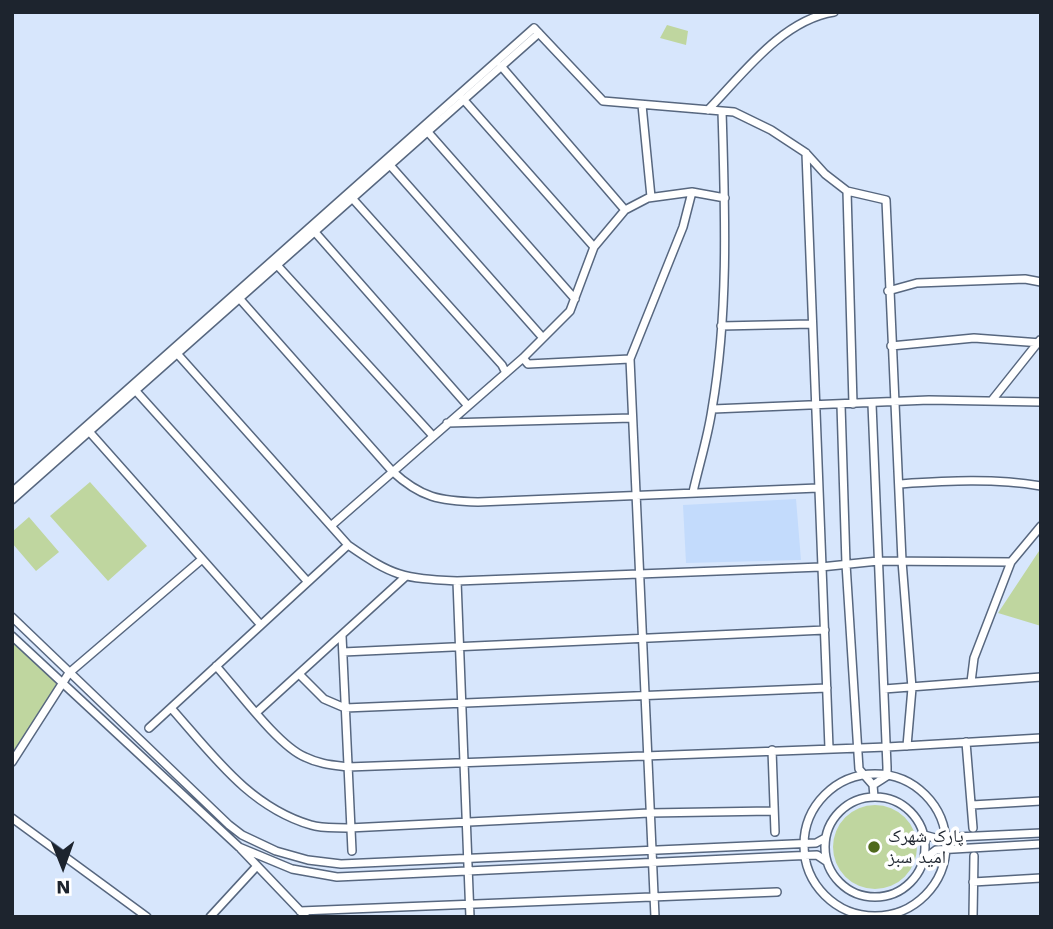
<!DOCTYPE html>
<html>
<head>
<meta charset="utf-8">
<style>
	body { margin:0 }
	#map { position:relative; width:1053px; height:929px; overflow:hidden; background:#d7e6fc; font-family:"Work Sans",sans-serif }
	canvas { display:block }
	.frame { position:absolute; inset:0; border:14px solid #1d242e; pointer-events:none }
	.north { position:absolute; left:28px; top:831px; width:70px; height:70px; -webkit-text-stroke:5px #fff; paint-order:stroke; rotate:179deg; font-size:19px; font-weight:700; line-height:28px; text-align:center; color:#1d242e }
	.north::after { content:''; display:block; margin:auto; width:24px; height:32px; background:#1d242e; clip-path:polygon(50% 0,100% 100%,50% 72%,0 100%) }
</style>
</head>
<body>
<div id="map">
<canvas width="1053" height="929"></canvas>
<div class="frame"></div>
<div class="north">N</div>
</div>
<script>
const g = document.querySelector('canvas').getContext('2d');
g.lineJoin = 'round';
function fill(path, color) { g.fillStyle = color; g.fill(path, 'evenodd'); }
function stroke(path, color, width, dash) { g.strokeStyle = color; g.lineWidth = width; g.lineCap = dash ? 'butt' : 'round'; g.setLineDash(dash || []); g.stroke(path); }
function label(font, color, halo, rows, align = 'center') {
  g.font = font + ' "Work Sans","Noto Naskh Arabic",sans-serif'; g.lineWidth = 7; g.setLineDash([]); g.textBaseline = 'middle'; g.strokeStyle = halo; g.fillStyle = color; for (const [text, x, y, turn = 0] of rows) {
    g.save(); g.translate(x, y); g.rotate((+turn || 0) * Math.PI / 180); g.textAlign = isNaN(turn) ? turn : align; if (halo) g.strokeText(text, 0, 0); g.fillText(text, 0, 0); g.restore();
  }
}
const built = new Path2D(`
	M796,499l5,61 -115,3 -3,-58z`);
const green = new Path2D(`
	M667,25l21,6 -2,14 -26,-7z
	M90,482l57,64 -39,35 -58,-65z
	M29,517l30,35 -23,19 -24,-28v-11z
	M1041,548v78l-43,-13z
	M12,639l49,43 -49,80z
	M833 847a42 42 0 1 1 84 0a42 42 0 1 1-84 0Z`);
const stream = new Path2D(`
	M12,916l2,1
	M56,917h1`);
const minor = new Path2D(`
	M501,66l124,144
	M463,99l131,148
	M642,105l9,92
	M708,110c35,-36 74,-90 126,-98
	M427,131l148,168
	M806,153l23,595
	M389,164l154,174
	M847,191l6,213
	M352,198l150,167 4,8
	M314,231l154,175
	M277,265l156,171
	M888,291l29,-8 108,-4 16,3
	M239,298l153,173c29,27 48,30 86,31l340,-14
	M721,326l90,-2
	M891,346l83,-8 67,5
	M173,349l175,196c46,32 54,33 109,36l364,-14 57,-6 133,1
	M523,358l5,6 102,-5
	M135,390l172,191
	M993,399l47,-59
	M872,404l15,363v9l-14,9
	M841,405l5,159 13,205 14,16 1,12
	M713,409l216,-9 112,2
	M447,423l185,-5
	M86,428l174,196
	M899,484c48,-3 94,-6 142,2
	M12,492l522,-464 69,73 131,11 37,18 35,23 19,21 22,17 39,9 16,361 10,127 -5,58
	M693,492c6,-27 15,-55 19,-83 17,-98 13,-200 10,-298
	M12,500l527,-467
	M332,525l191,-167 47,-47 24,-64 31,-37 23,-12 44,-6 33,6
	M457,581l13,336
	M12,617l217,208 13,10 34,16 32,9 33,4 475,-21 9,-5
	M12,636l227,211 53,22 45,8 455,-21 25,-1 9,6
	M342,636l10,215
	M343,652l482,-22
	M216,666c21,23 62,80 89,91 14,7 28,8 43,10l539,-20 154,-9
	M299,674l25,25 21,9 482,-20
	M971,682l3,-24 37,-96 30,-36
	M884,689l157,-12
	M171,708c41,46 78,99 140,117 12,4 26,2 38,3l300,-15 123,-2
	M257,712l147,-134
	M149,728l199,-183
	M966,742l7,86
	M772,750l3,82
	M12,762l57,-89 132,-113
	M804 845a71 71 0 1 1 142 0a71 71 0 1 1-142 0Z
	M825 847a50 50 0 1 1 100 0a50 50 0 1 1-100 0Z
	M972,805l69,-4
	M12,818l135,99
	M924,835l11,3 106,-5
	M241,849l65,68
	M924,859l12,-9 105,-6
	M973,882l68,-4
	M300,911l477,-19
	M210,917l46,-50
	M655,917l-25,-558 53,-132 9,-35
	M973,917l1,-61`);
const markers = [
	[874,847,7,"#4f691c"]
];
const poiNames = [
	["پارک شهرک",888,837],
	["امید سبز",888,858]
];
fill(built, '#c3dbfc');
fill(green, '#bfd69f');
stroke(stream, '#75a5ec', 2);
stroke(minor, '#57677f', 10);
stroke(minor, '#fff', 7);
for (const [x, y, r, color] of markers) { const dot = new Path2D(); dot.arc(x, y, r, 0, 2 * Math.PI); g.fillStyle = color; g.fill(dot); stroke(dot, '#fff', 2.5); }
label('18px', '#1d242e', '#fff', poiNames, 'left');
</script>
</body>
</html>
